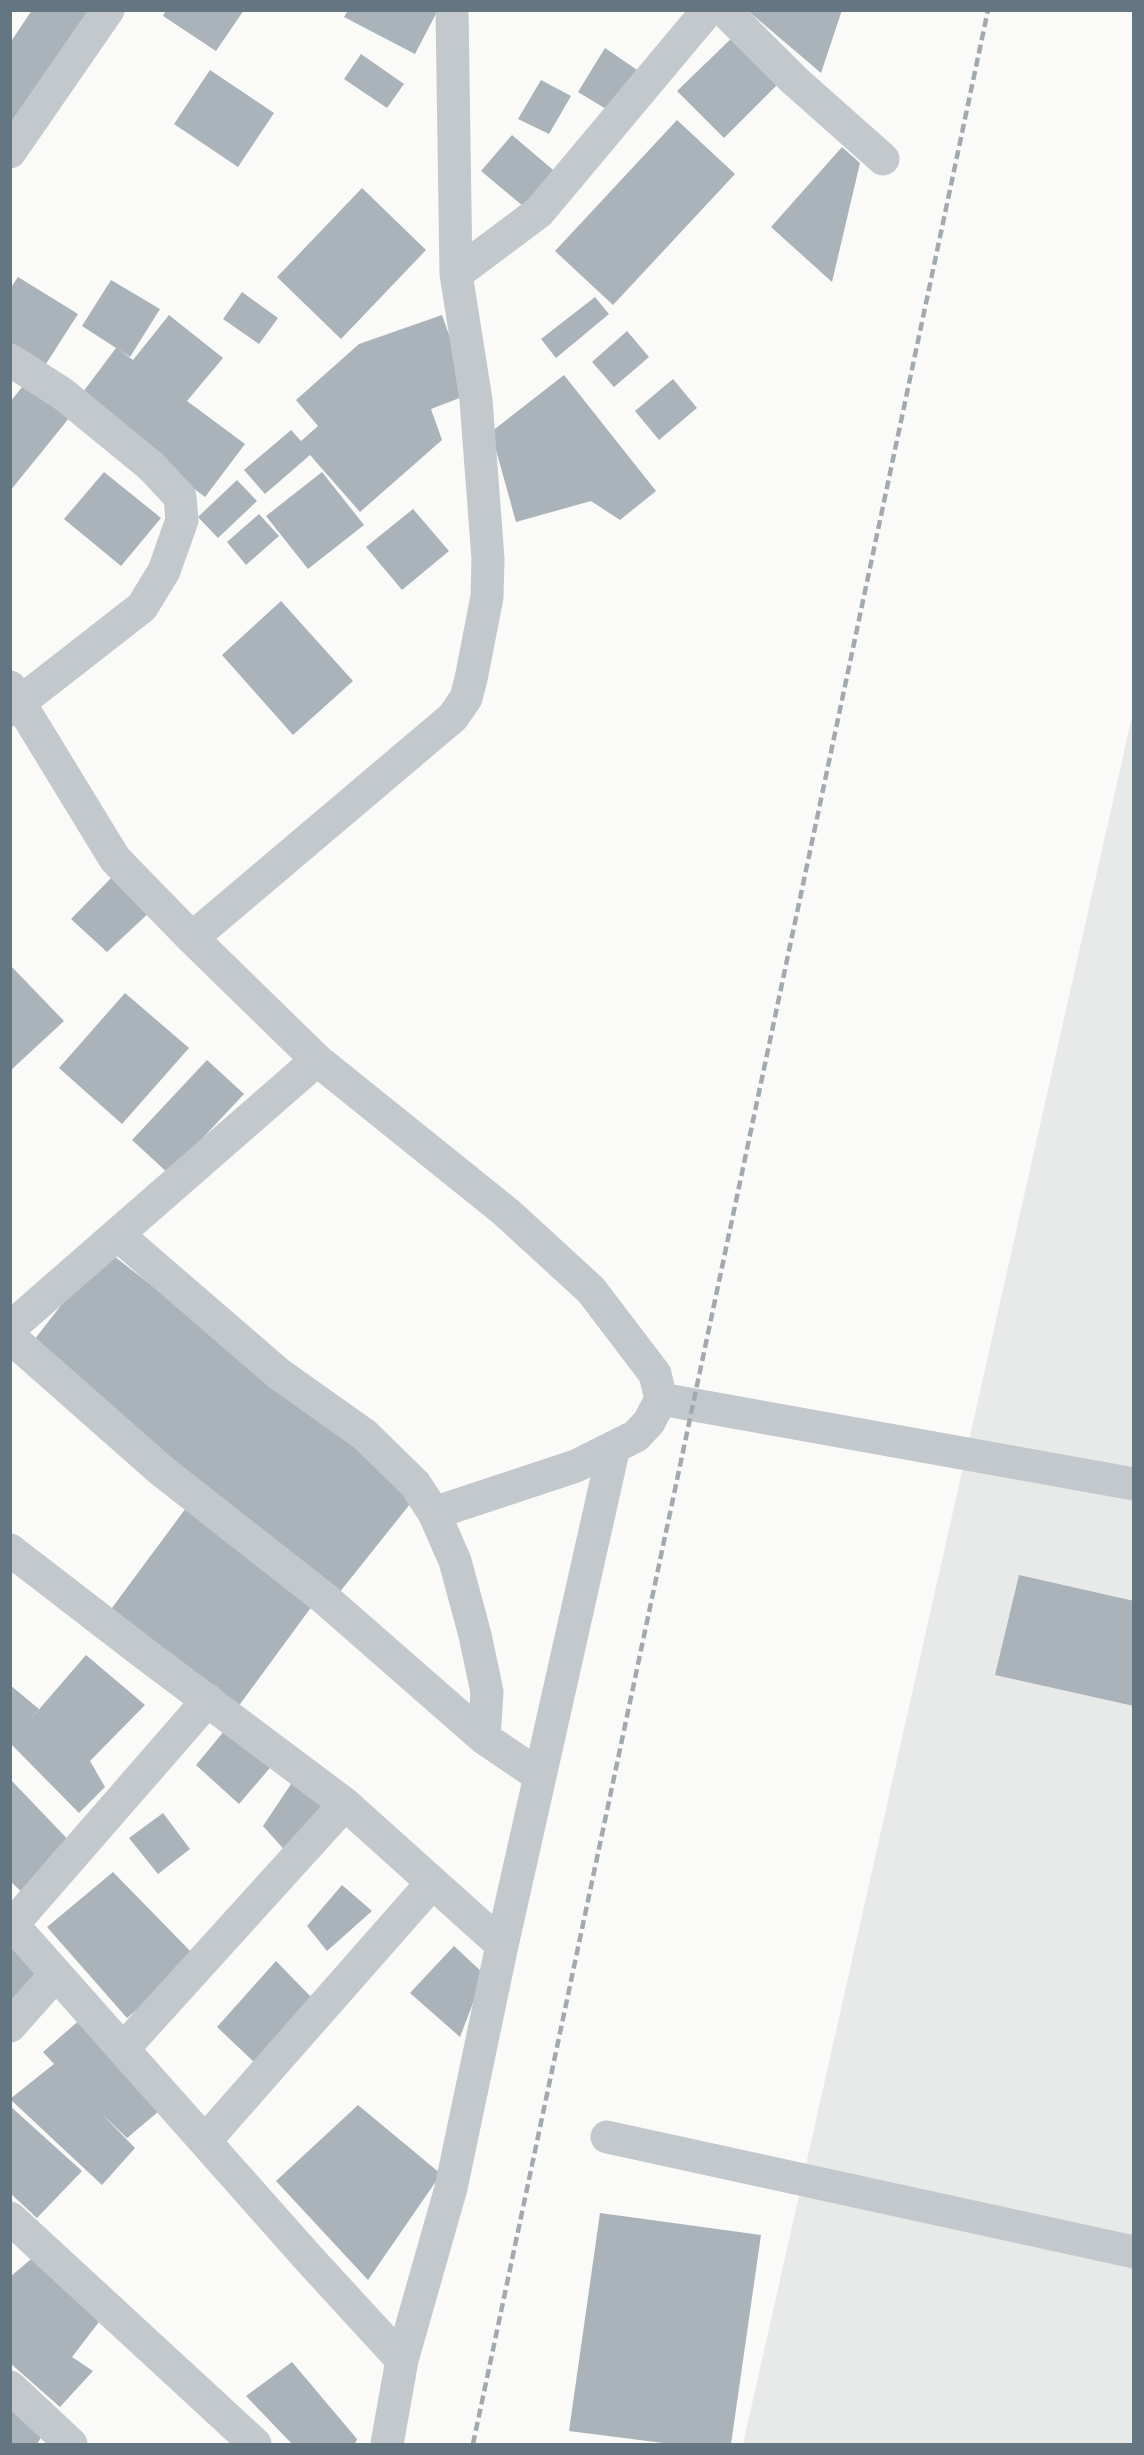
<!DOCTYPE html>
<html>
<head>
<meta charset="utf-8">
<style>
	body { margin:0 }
	#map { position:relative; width:1144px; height:2455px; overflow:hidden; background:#fafaf8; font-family:"PT Sans Narrow",sans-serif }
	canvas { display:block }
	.frame { position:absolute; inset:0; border:12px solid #657683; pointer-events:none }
</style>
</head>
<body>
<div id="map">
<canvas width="1144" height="2455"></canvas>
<div class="frame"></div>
</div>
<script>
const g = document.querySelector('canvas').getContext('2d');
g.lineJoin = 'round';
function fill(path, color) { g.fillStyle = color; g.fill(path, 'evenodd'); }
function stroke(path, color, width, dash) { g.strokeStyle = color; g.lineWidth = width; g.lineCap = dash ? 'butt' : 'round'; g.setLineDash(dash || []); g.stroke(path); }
const built = new Path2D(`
	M1133,712v1732h-390z`);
const building = new Path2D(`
	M32,10h61l-83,125v-92z
	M166,10h78l-28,41 -53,-35z
	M348,10h90l-23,44 -71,-37z
	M747,10h95l-21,63z
	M737,33l46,46 -59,59 -47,-47z
	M605,48l38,26 -27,41 -38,-23z
	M361,54l43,30 -17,24 -43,-29z
	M210,70l64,43 -36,54 -64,-43z
	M541,80l30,16 -22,38 -31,-15z
	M677,120l58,54 -122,131 -58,-54z
	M512,135l47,40 -30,36 -48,-40z
	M842,147l18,16 -28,119 -61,-55z
	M362,188l64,62 -85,89 -64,-62z
	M18,277l60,37 -34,53 -34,-21v-57z
	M111,280l49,29 -30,48 -12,-8 15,11 36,-45 54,43 -36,43 58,43 -40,53 -128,-97 39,-52 -34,-22z
	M242,292l36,26 -19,26 -36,-25z
	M595,297l14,17 -53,44 -15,-19z
	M442,315l28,79 -39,15 11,31 -82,72 -50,-57 -45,39 -21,-24 47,-40 10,11 17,-15 -22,-26 63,-56z
	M627,331l22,26 -35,30 -22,-25z
	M564,375l92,116 -36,29 -29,-19 -75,21 -25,-90z
	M30,377l44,35 -64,79v-89z
	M673,379l24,29 -38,32 -24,-29z
	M104,472l57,46 -40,48 -57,-47z
	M322,472l42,53 -56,44 -42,-53z
	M237,480l20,21 -39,37 -20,-21z
	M413,509l36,42 -47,39 -36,-43z
	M259,514l20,22 -33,29 -19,-23z
	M281,601l72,80 -60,54 -71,-80z
	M116,873l36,37 -45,42 -36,-33z
	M10,965l54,56 -54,50z
	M125,993l64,55 -67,76 -63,-56z
	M207,1060l37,34 -75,80 -37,-34z
	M105,1249l313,245 -79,99 -312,-244z
	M186,1508l129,94 -80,109 -129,-95z
	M1019,1575l115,26v105l-139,-31z
	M86,1655l59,50 -55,56 15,26 -26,26 -69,-70v-58l29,24 -10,12z
	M230,1724l51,31 -42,49 -43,-39z
	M297,1775l37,28 -45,52 -26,-29z
	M10,1779l68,71 -50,48 -18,-17z
	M163,1813l27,36 -32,25 -29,-36z
	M113,1872l84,86 -70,60 -80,-91z
	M342,1885l30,26 -45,40 -20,-25z
	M10,1934l30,38 -30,36z
	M454,1946l30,28 -24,63 -50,-44z
	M276,1961l37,38 -59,63 -37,-35z
	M82,2018l83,88 -38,32 -26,-25 34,35 -33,37 -92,-86 44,-35 -11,-12z
	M358,2105l83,69 -73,106 -92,-99z
	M10,2106l72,65 -45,47 -27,-25z
	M600,2213l161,22 -30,209h-60l-102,-13z
	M37,2254l62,68 -27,35 21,14 -33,36 -50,-44v-86z
	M292,2362l65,77 -2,5h-63l-46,-48z
	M10,2403l35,28 -8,13h-27z`);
const minor = new Path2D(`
	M724,10l70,70 89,79
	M10,152l98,-142
	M456,274l83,-62 169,-202
	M10,360l53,34 88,72 29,31 2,23 -18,51 -22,36 -132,103
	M10,687l105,172 77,79 125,122 189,152 85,78 64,84 6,25 -12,23 -13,14 -60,30 -142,47
	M192,938l261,-221 13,-19 5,-19 16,-82 1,-38 -12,-159 -20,-126 -4,-264
	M118,1235l161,139 86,61 50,49 19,29 21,48 20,74 12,57 -3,46
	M10,1328l307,-268
	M10,1337l152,134 162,127 160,140 56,38
	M661,1399l473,85
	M10,1550l135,104 200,150 157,141
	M10,1922l301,339 91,99
	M13,1924l195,-224
	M10,2026l46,-52
	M123,2049l222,-245
	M607,2137l527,115
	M205,2141l227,-258
	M10,2218l245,226
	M10,2387l61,57
	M387,2444l15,-84 49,-172 51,-243 112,-498`);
const rail = new Path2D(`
	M473,2444l515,-2434`);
fill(built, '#e8e9e9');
fill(building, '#aab3b9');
stroke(minor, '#c3c8cc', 33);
stroke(rail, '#a2aab0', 4.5, [9, 4.5]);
</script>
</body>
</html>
